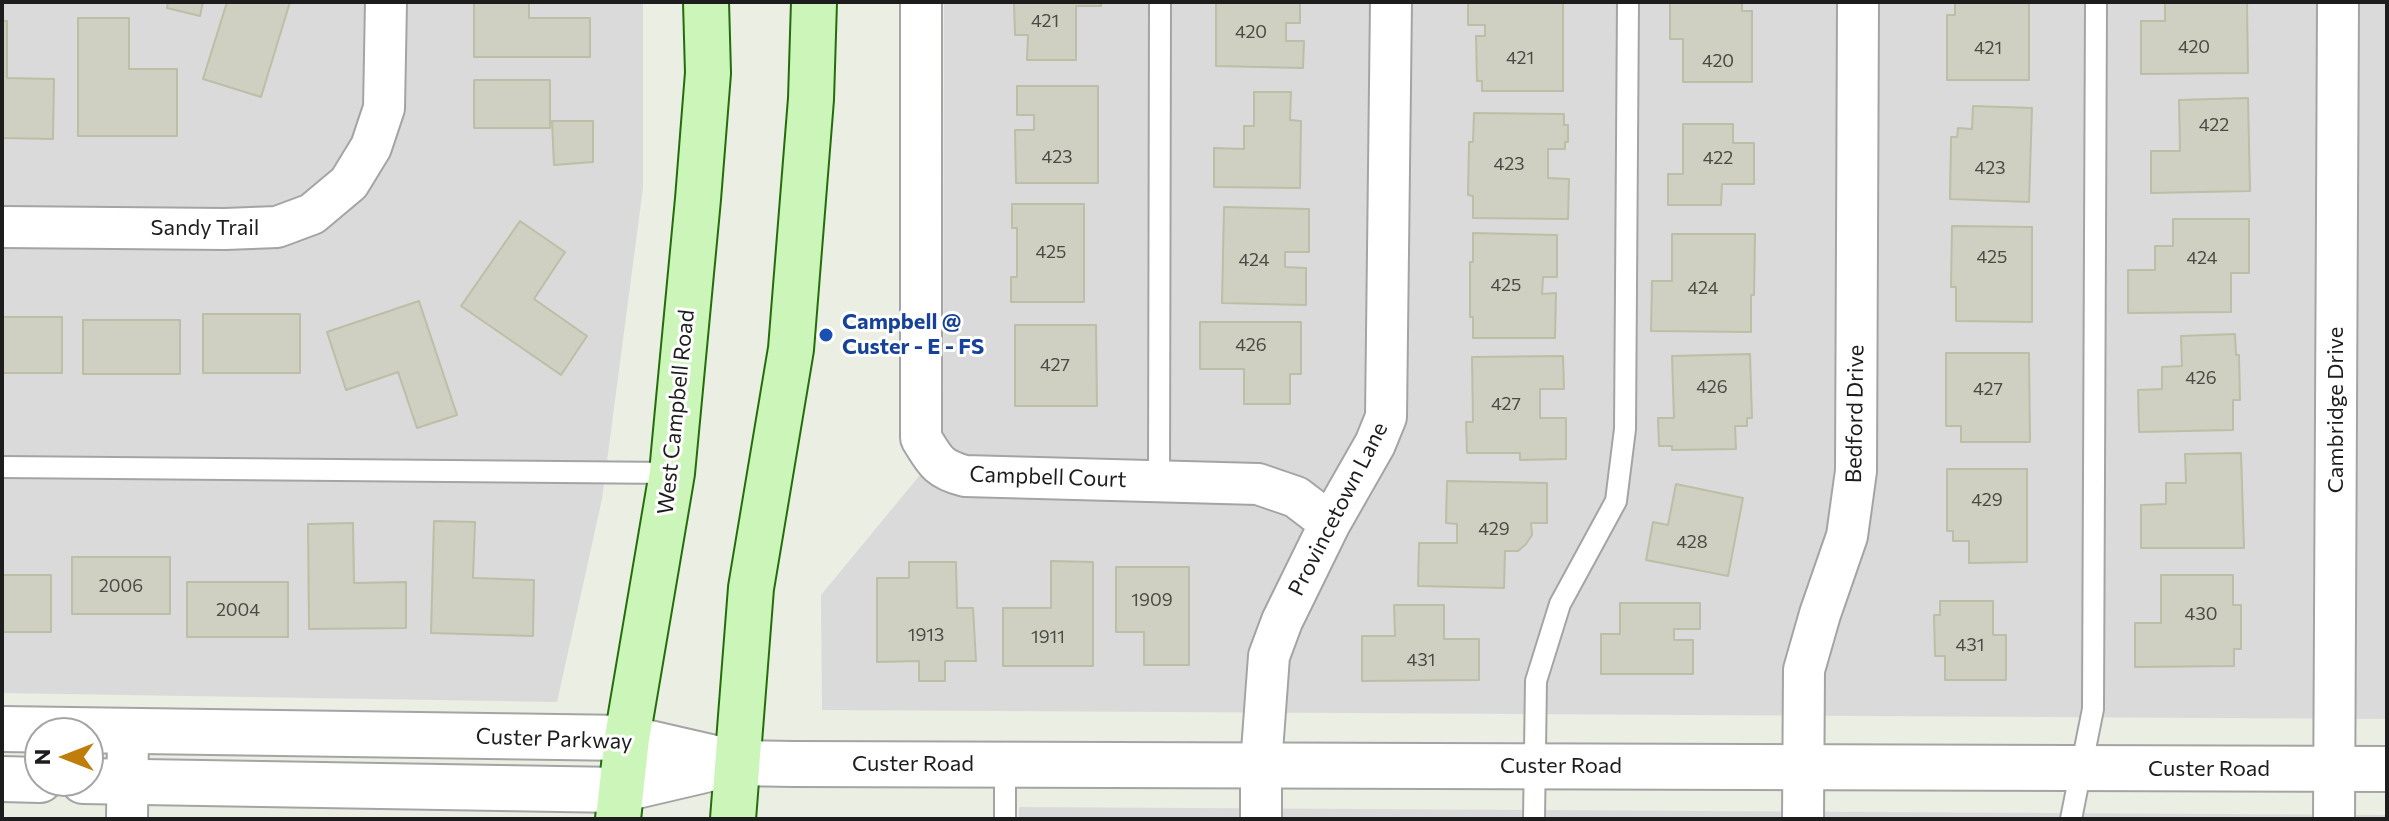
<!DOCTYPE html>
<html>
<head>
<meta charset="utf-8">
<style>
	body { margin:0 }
	#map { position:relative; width:2389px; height:821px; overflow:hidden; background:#eaeee3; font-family:Commissioner,sans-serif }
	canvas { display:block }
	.frame { position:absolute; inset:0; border:4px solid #1d1d1d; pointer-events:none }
	.north { position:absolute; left:24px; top:717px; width:80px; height:80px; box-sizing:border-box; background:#fff; border:2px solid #a5a5a5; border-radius:50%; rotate:270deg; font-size:22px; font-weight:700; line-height:32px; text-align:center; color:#1d1d1d }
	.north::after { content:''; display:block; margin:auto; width:28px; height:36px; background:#bf7e0b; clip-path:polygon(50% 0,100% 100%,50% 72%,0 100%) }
</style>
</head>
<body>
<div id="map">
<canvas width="2389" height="821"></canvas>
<div class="frame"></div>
<div class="north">N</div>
</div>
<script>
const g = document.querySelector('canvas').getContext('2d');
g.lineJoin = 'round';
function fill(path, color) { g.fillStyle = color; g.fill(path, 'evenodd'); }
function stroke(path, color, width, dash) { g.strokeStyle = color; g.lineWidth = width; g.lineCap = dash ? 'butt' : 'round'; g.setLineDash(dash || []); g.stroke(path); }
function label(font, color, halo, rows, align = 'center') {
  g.font = font + ' Commissioner,sans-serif'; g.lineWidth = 6; g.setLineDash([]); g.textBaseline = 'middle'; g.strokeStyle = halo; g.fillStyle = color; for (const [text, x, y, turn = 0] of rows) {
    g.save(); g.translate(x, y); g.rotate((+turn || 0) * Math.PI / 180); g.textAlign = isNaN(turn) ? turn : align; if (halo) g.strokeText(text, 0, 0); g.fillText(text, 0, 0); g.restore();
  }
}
const residential = new Path2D(`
	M2,2h641v186l-41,311 -45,203 -555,-9z
	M944,2h1443v717l-1565,-9 -1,-115 122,-148z
	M1019,807l1368,8v4h-1368z`);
const building = new Path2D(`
	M168,2h35l-3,14 -33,-8z
	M227,2h63l-29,95 -58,-18z
	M474,2h55v16h61v39h-116z
	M1014,2h87v4h-25v54h-49l1,-25h-13z
	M1216,2h84v21h-14v18h18l-1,27 -87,-2z
	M1468,2h95v89h-81v-10h-5l-1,-45h9v-11h-17z
	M1670,2h72v9h10v71h-69v-43h-13z
	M1955,2h74v78h-82v-65h8z
	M2165,2h82l1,71 -107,1v-53h24z
	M78,18h51v51h48v67h-99z
	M2,21h5v57l47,1 -1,60 -51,-1z
	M474,80h76v48h-76z
	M1017,86h81v97h-82l-1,-53h19v-15h-17z
	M1254,92h37l-1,28 11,1 -1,67 -86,-1v-39l30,1v-23h10z
	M2248,98l2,93 -99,2v-42h29l-1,-51z
	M1973,106l59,2 -3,94 -79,-3 1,-62h6l1,-9 14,1z
	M1474,113l90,1v11h4v17h-3v7h-17v29l21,1 -1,40 -95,-1v-22l-5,-1 1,-53h4z
	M552,121h41v41l-39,3z
	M1683,124h50v19h21v41h-32l-1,21h-53v-31h15z
	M1012,204h72v98h-73v-25h6v-49h-5z
	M1224,207l85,2v43h-24v15l21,1v37l-84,-2z
	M2173,219h76v54h-18v39l-103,1v-43h27v-24h18z
	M520,221l45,31 -31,47 53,37 -26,39 -100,-69z
	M1952,226l80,1v95l-76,-1v-34h-5z
	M1473,233l84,2v42h-14l-1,17 14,-1 -1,45h-82v-21h-3v-55h3z
	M1672,234h83l-1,61h-3v37l-100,-1 1,-50h20z
	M419,301l38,114 -40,13 -19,-56 -52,18 -19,-58z
	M203,314h97v59h-97z
	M2,317h60v56h-60z
	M83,320h97v54h-97z
	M1200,322h101v52h-11v30h-46v-35h-44z
	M1015,325h81l1,81h-82z
	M2235,334l1,21h3l1,45h-7v30l-94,2 -1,-42 24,-1v-22l20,-1 -1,-30z
	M1946,353h83l1,89h-69v-16h-15z
	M1750,354l2,64h-5v8h-12l1,23 -64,1v-4h-13l-1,-28h16l-2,-62z
	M1563,356l1,33h-24v29h26v41l-46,1v-7h-53l-1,-31h7l-1,-65z
	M2241,453l3,95h-103v-43l25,-1v-21h20l-1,-29z
	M1947,469h80v93l-58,1v-22h-16v-10h-6z
	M1447,481l100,2v40h-16l1,12 -6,9 -8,7h-13l-1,37 -86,-2 1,-43h38v-19l-11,-1z
	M1676,484l67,14 -15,78 -82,-16 7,-38 15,3z
	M434,521l41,1 -2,56 61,2 -1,56 -102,-3z
	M353,523l1,60 52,-1v46l-97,1 -1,-105z
	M72,557h98v57h-98z
	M1051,561l42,1v104h-90v-58h48z
	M909,562h47l1,46h16l3,53h-31v20h-26v-20l-42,1v-84h32z
	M1116,567h73v98h-45v-33h-28z
	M2,575h49v57h-49z
	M2161,575h72v30h8v44h-7v17l-99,1v-44h26z
	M187,582h101v55h-101z
	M1940,601h53v34h13v45h-61v-24h-10l-1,-41h6z
	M1620,603h80v26h-26v11h19v34h-92v-40h19z
	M1394,605h50v34h35v41l-117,1v-45h33z`);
const service = new Path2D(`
	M2,467l670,6
	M1159,480l1,-478
	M1005,819v-55
	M1534,819l2,-138 24,-77 56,-103 9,-72 3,-427
	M2071,819l22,-110 3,-707`);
const minor = new Path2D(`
	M921,2v436c14,23 17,31 44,38l293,8 38,13 34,26
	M2,227l223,2 52,-2 35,-13 37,-31 22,-36 13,-39 2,-106
	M127,819l1,-89
	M1261,819v-54l8,-109 13,-35 48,-98 45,-79 11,-27 5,-415
	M1803,819l1,-149 16,-56 27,-78 9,-65 2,-469
	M2334,819l4,-817`);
const tertiary = new Path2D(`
	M2,729l625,9 109,25 58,1 1593,5
	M2,779l38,1
	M83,781l536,9 107,-25`);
const secondary = new Path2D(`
	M618,819l9,-81 45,-265 26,-274 10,-126 -2,-71
	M733,819l18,-231 40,-239 20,-250 3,-97`);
const markers = [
	[826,335,8,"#1a4fb4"]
];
const numberNames = [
	["421",1045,21],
	["420",1251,32],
	["420",2194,47],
	["421",1988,48],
	["421",1520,58],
	["420",1718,61],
	["422",2214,125],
	["423",1057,157],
	["422",1718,158],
	["423",1509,164],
	["423",1990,168],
	["425",1051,252],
	["425",1992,257],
	["424",2202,258],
	["424",1254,260],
	["425",1506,285],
	["424",1703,288],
	["426",1251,345],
	["427",1055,365],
	["426",2201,378],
	["426",1712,387],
	["427",1988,389],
	["427",1506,404],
	["429",1987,500],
	["429",1494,529],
	["428",1692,542],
	["2006",121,586],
	["1909",1152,600],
	["2004",238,610],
	["430",2201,614],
	["1913",926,635],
	["1911",1048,637],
	["431",1970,645],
	["431",1421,660]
];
const streetNames = [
	["Sandy Trail",205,228],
	["Cambridge Drive",2336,410,-90],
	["West Campbell Road",676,412,-84],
	["Bedford Drive",1855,414,-89],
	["Campbell Court",1048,477,2],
	["Provincetown Lane",1338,509,-63],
	["Custer Parkway",554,739,2],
	["Custer Road",913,764],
	["Custer Road",1561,766],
	["Custer Road",2209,769]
];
const transitNames = [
	["Campbell @",842,322],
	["Custer - E - FS",842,347]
];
fill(residential, '#dbdada');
fill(building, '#cfd0c1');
stroke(building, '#bcbea6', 2);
stroke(service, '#a4a4a4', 24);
stroke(minor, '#a4a4a4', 44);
stroke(tertiary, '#a4a4a4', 48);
stroke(secondary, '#236d0b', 48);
stroke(service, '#fff', 20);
stroke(minor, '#fff', 40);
stroke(tertiary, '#fff', 44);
stroke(secondary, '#ccf6b9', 44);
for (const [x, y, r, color] of markers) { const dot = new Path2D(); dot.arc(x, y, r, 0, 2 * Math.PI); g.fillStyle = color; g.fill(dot); stroke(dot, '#fff', 3); }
label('18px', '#4a4a46', null, numberNames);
label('22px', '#1d1d1d', '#fff', streetNames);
label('bold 22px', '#164399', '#fff', transitNames, 'left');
</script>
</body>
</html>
